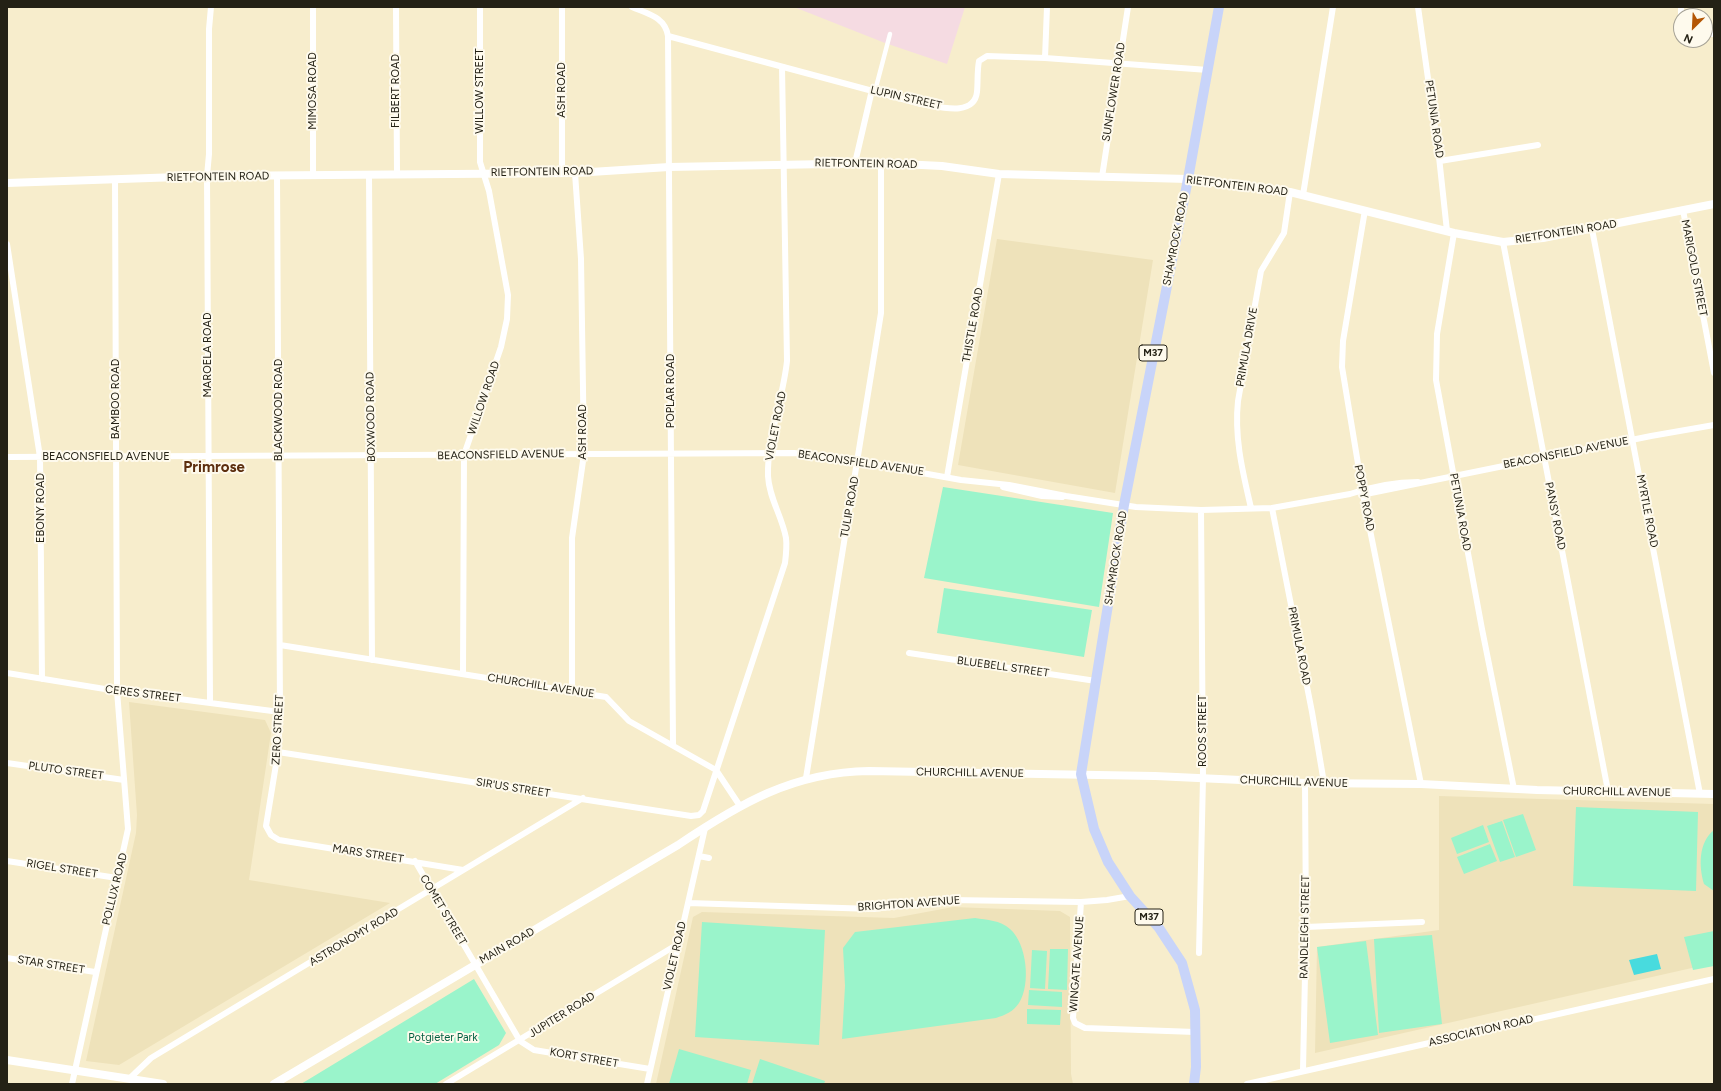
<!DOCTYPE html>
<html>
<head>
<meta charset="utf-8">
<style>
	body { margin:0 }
	#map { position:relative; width:1721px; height:1091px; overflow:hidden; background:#f7edcc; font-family:Figtree,sans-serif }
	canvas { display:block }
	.frame { position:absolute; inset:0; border:8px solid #242115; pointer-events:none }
	.north { position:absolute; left:1673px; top:8px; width:40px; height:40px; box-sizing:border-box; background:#fefaed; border:1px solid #a7a397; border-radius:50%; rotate:204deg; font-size:11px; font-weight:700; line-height:16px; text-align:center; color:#242115 }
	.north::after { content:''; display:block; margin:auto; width:14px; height:18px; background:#b45604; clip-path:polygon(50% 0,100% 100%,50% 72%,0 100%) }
</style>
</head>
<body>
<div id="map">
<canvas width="1721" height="1091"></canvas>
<div class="frame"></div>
<div class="north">N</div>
</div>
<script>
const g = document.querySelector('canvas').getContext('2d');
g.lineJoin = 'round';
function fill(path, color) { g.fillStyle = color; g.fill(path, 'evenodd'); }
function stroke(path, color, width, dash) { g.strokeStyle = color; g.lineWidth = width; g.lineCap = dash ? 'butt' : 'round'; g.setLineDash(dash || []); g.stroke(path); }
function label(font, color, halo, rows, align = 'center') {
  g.font = font + ' Figtree,sans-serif'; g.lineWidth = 4; g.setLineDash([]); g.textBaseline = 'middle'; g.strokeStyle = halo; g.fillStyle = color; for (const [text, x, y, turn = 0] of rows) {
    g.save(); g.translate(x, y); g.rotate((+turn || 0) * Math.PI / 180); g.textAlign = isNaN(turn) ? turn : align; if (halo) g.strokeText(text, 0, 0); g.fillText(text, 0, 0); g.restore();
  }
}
const commercial = new Path2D(`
	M794,7h171l-18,57 -62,-21z`);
const built = new Path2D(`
	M997,239l156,21 -38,233 -157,-28z
	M129,702l136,18 6,13 -22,147 141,23 -271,162 -33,-4 50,-228 1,-18z
	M1439,796l275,8v159l-399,90 2,-106 122,-17z
	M953,907l107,4 10,6 1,157 2,10h-417l37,-167 9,-5 192,6z`);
const green = new Path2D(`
	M943,487l170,26 -14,94 -175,-29z
	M944,588l148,22 -8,47 -147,-24z
	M1576,807l122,5 -2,79 -123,-5z
	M1523,814l13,36 -20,7 -13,-37z
	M1502,821l13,36 -15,5 -13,-36z
	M1483,825l6,17 -32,12 -6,-16z
	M1714,830v61l-10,-7c-5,-17 -6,-41 10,-54z
	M1490,844l7,17 -33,13 -7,-17z
	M975,918c12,2 25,2 35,11 17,15 21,55 9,74 -6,9 -14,12 -23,15l-154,21 3,-53 -2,-38 12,-16z
	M702,922l123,8 -6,115 -124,-8z
	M1714,931v35l-21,4 -9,-33z
	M1432,935l10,89 -63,9 -5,-94z
	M1366,941l12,94 -48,8 -13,-96z
	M1050,949h18l-1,41 -19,-1z
	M1032,950l15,1 -2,38 -15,-1z
	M474,979l32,54 -7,12 -64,39h-134z
	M1029,990l33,2v15l-34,-2z
	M1027,1009l34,1 -1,15 -33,-1z
	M679,1049l72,21 -4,14h-78z
	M760,1059l65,22 -1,3h-72z`);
const water = new Path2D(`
	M1657,954l4,15 -27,6 -5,-15z`);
const pedestrian = new Path2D(`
	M875,91l15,-57`);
const minor = new Path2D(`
	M313,7v168
	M396,7l1,167
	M562,7v166
	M632,7c16,7 33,10 36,29l5,709
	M1418,7l21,150 8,74
	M1681,24v-17
	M1705,33l9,1
	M668,36l253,68c16,2 53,14 56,-12 1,-10 0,-21 2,-31l8,-5 58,2 163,12
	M1045,58l2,-51
	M1440,161l98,-16
	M855,163l17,-73
	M369,174l3,486
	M277,175l3,537 -2,40 -12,74 5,9 8,5 184,30
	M1102,177l26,-170
	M1303,195l30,-188
	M1365,210l-22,131 -1,26 22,133 57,284
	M1683,210l31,163
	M1592,229l108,565
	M1454,233l-17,101 -1,46 46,249 32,160
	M1503,242l105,549
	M7,244l33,213 2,222
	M7,457l787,-4 45,5 122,22 48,5 57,11 70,11 65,3 71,-2 78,-14c21,-7 46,-12 68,-12
	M947,477l52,-303
	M1003,487l39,9 20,1
	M1361,495l290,-59 63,-11
	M1251,508c-8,-35 -17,-70 -13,-107l23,-130 23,-38 6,-41
	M1272,508l40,204 12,71
	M280,645l326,52 23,24 87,49 24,36
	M909,653l187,28
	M7,673l110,18 163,21
	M463,673l1,-218 37,-108 6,-28 1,-24 -19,-104 -9,-29v-155
	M572,690v-152l12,-84 -3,-195 -6,-86
	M210,702l-3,-526 2,-22v-125l2,-22
	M278,752l413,64 8,-1 4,-4 82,-248c1,-8 2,-17 1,-25 -4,-22 -17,-40 -18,-62 -1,-38 15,-77 19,-115l-5,-294
	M7,763l117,17
	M806,778l75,-465v-150
	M699,856l10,2
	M7,861l110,17
	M415,861l105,180 14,9 116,19
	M1081,902l-8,116 2,5 10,5 110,4
	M688,903l185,6 77,-9 131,2 26,-2 23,-4
	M1306,927l116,-5
	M1199,953l4,-175 -2,-268
	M7,958l88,14
	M1303,1070l3,-143 -1,-144
	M129,1079l22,-21 432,-260
	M72,1084l56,-255 -11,-138 -2,-512
	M446,1084l232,-140
	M647,1084l58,-256
	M1247,1084l467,-105`);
const tertiary = new Path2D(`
	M7,183l200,-7 368,-3 94,-6 212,-4 61,3 57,8 189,5 56,7 46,6 164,41 49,9 40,-4 171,-34
	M7,1060l156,24
	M274,1084l404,-239c61,-41 115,-73 191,-74l286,5 150,7 116,1 116,6 177,4`);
const primary = new Path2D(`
	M1194,1084l2,-17 -1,-57 -13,-47 -23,-35 -29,-32 -22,-34 -14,-33 -13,-55 43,-269 64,-326 31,-172`);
const shields = [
	[1153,353,28],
	[1149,917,28]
];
const shieldNames = [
	["M37",1153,353],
	["M37",1149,917]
];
const streetNames = [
	["ASH ROAD",562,90,-90],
	["MIMOSA ROAD",313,91,-90],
	["FILBERT ROAD",396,91,-90],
	["WILLOW STREET",480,91,-90],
	["SUNFLOWER ROAD",1114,92,-81],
	["LUPIN STREET",906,98,13],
	["PETUNIA ROAD",1434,119,82],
	["RIETFONTEIN ROAD",866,164,1],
	["RIETFONTEIN ROAD",542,172,-1],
	["RIETFONTEIN ROAD",218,177,-1],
	["RIETFONTEIN ROAD",1237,186,7],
	["RIETFONTEIN ROAD",1566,232,-9],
	["SHAMROCK ROAD",1176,239,-79],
	["MARIGOLD STREET",1694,268,79],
	["THISTLE ROAD",973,325,-80],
	["PRIMULA DRIVE",1247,347,-80],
	["MAROELA ROAD",208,355,-90],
	["POPLAR ROAD",671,391,-90],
	["WILLOW ROAD",484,398,-71],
	["BAMBOO ROAD",116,399,-90],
	["BLACKWOOD ROAD",279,410,-90],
	["BOXWOOD ROAD",371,417,-91],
	["VIOLET ROAD",776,426,-79],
	["ASH ROAD",583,432,-90],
	["BEACONSFIELD AVENUE",1566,453,-11],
	["BEACONSFIELD AVENUE",501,455,-1],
	["BEACONSFIELD AVENUE",106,457],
	["BEACONSFIELD AVENUE",861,463,8],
	["POPPY ROAD",1364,498,79],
	["TULIP ROAD",850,507,-80],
	["EBONY ROAD",41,508,-90],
	["MYRTLE ROAD",1647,511,79],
	["PETUNIA ROAD",1460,512,80],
	["PANSY ROAD",1555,516,79],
	["SHAMROCK ROAD",1116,558,-81],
	["PRIMULA ROAD",1299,646,79],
	["BLUEBELL STREET",1003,667,8],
	["CHURCHILL AVENUE",541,686,9],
	["CERES STREET",143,694,7],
	["ZERO STREET",278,730,-87],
	["ROOS STREET",1203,731,-90],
	["PLUTO STREET",66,771,8],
	["CHURCHILL AVENUE",970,773,1],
	["CHURCHILL AVENUE",1294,782,2],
	["SIR'US STREET",513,788,9],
	["CHURCHILL AVENUE",1617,792,1],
	["MARS STREET",368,854,9],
	["RIGEL STREET",62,869,9],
	["POLLUX ROAD",115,889,-76],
	["BRIGHTON AVENUE",909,904,-4],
	["COMET STREET",443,910,59],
	["RANDLEIGH STREET",1305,927,-89],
	["ASTRONOMY ROAD",354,937,-31],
	["MAIN ROAD",507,946,-30],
	["VIOLET ROAD",675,956,-77],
	["WINGATE AVENUE",1077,964,-86],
	["STAR STREET",51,965,9],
	["JUPITER ROAD",562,1015,-32],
	["ASSOCIATION ROAD",1481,1031,-13],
	["KORT STREET",584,1058,10]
];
const parkNames = [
	["Potgieter Park",443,1038]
];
const districtNames = [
	["Primrose",214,468]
];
fill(commercial, '#f5dbe2');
fill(built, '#eee2ba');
fill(green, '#9af4cb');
fill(water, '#48dbde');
stroke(pedestrian, '#fff', 4.5);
stroke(minor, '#fff', 6);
stroke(tertiary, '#fff', 8);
stroke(primary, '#c8d4f9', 10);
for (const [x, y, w] of shields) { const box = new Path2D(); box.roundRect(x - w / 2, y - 8, w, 16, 3); g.fillStyle = '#fefaed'; g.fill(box); stroke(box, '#242115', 1); }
label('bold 10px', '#242115', null, shieldNames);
label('11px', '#242115', '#fefaed', streetNames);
label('11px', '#045f42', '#fefaed', parkNames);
label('bold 15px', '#5c2e0e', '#fefaed', districtNames);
</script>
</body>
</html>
